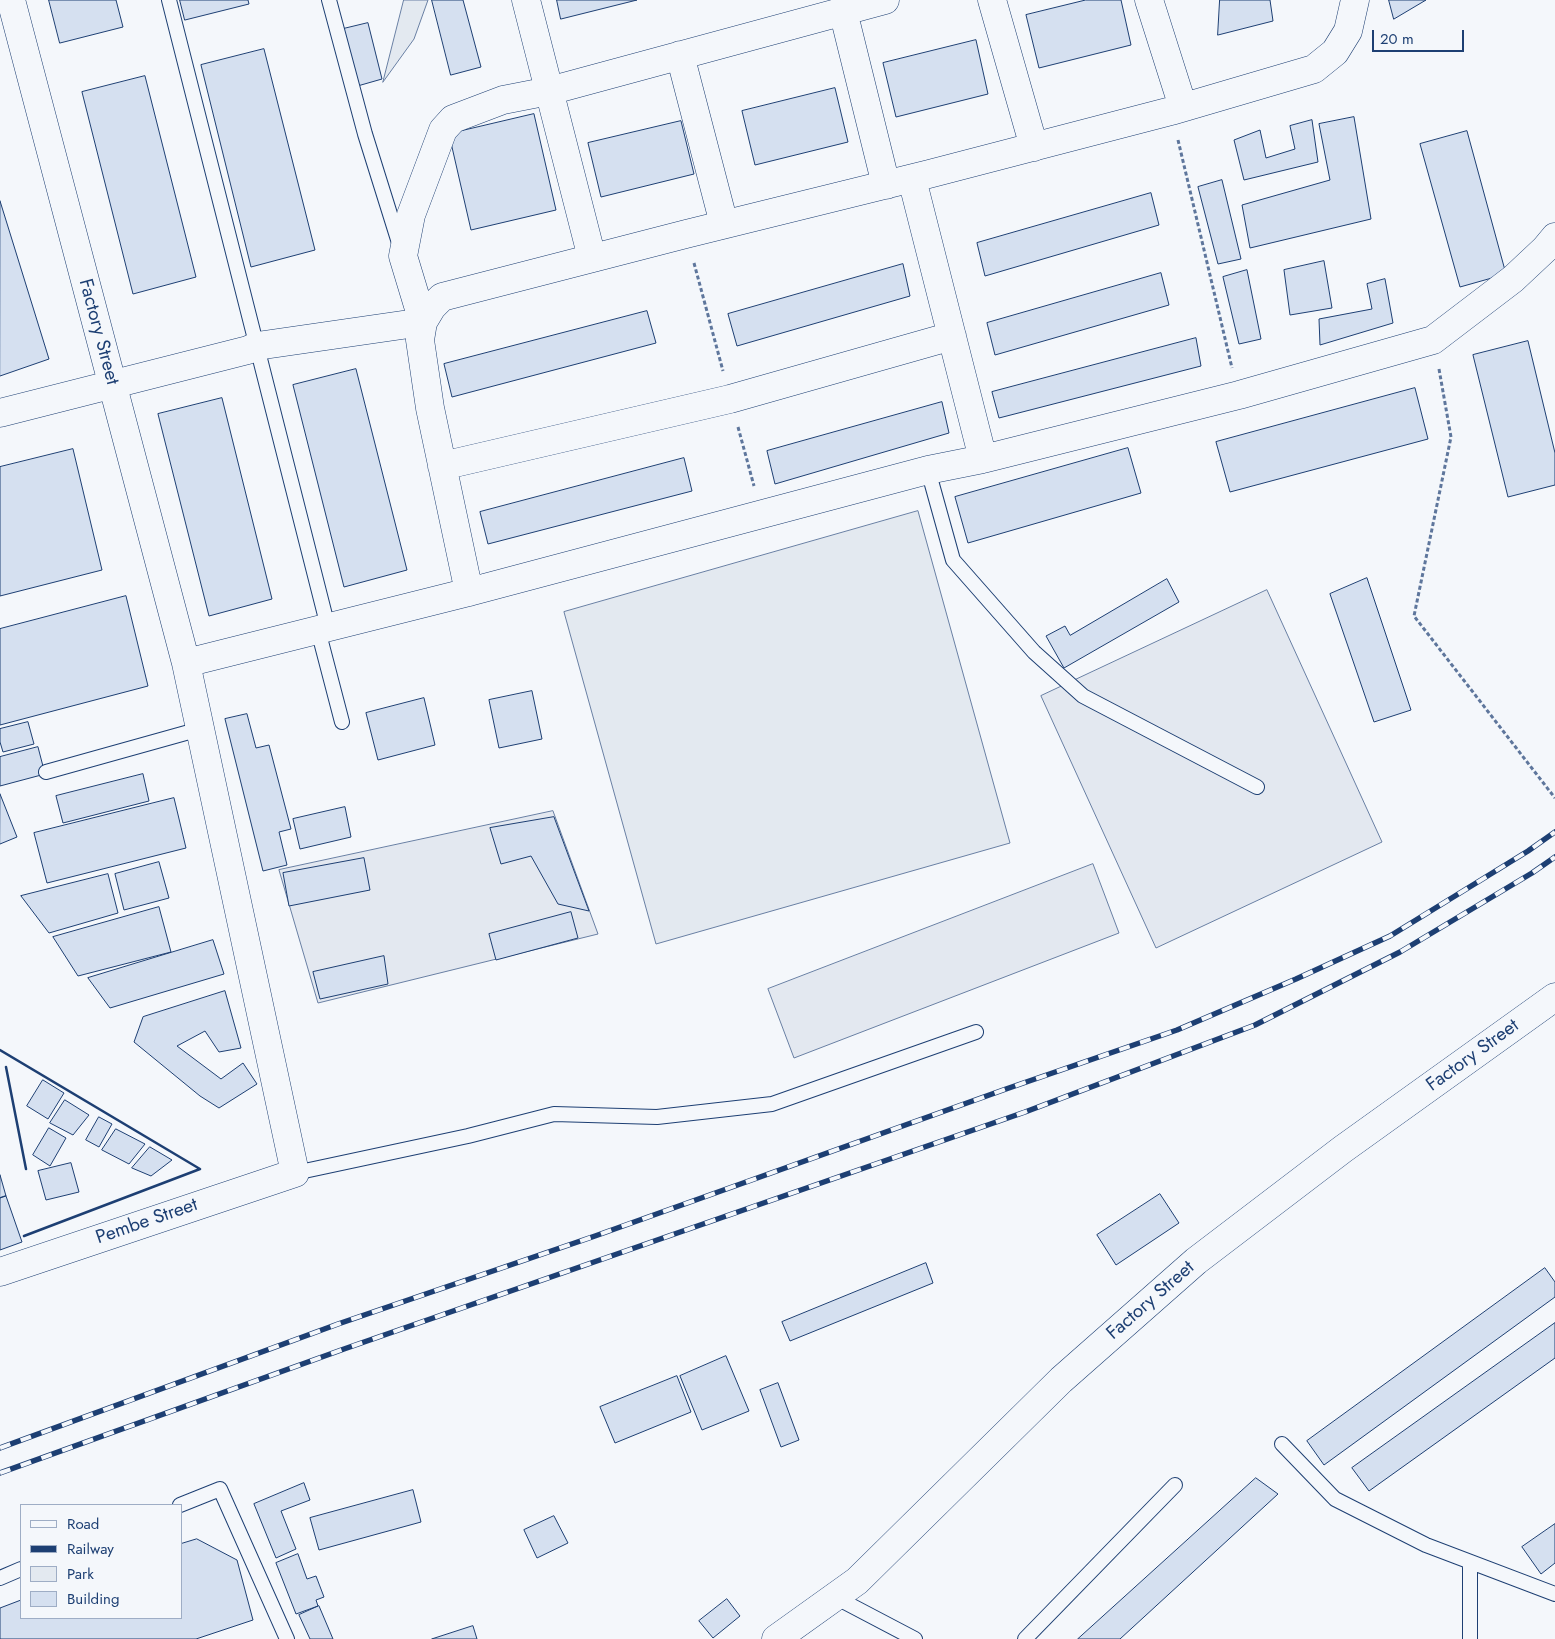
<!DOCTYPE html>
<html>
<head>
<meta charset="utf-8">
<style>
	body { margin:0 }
	#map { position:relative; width:1555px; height:1639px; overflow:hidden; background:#f4f7fb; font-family:Jost,sans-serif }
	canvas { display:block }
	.legend { position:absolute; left:20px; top:1504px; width:162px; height:115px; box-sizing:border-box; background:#f4f7fb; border:1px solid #9eadc5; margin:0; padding:6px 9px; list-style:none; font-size:15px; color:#1d3f73 }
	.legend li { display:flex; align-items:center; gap:10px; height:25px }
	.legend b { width:25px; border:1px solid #9eadc5 }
	.scale { position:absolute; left:1372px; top:30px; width:92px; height:22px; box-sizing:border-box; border:2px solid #1d3f73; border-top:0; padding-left:6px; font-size:15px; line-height:18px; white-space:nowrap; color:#1d3f73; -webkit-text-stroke:4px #f4f7fb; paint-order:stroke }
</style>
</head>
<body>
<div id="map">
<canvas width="1555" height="1639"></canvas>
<ul class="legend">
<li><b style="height:6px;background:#f4f7fb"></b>Road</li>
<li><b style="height:6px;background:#1d3f73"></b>Railway</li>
<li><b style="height:14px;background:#e3e9f0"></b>Park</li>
<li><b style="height:14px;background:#d5e0f0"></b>Building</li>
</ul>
<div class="scale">20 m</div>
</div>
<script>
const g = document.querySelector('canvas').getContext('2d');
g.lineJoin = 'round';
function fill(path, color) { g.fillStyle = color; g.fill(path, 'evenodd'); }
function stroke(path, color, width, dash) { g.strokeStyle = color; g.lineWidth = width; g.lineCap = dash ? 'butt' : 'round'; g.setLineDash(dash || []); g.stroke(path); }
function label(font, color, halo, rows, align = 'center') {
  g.font = font + ' Jost,sans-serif'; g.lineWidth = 4; g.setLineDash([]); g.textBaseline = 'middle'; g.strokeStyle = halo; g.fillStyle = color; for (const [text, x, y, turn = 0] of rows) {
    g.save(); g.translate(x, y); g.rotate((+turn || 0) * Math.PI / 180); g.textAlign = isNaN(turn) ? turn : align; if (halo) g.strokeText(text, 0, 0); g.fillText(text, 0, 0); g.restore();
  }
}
const green = new Path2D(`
	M404,0h24l-14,39 -31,43z
	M918,511l92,332 -354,101 -92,-332z`);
const parking = new Path2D(`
	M1267,590l115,252 -226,106 -115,-252z
	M553,811l45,123 -280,69 -39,-133z
	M1093,864l26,69 -325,125 -26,-69z`);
const building = new Path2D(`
	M49,0h67l7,27 -63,16z
	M180,0h68l1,4 -64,16z
	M432,0h31l18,67 -30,8z
	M557,0h80l-76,19z
	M1086,0h35l10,45 -92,23 -13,-53z
	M1220,0h50l3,21 -55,14z
	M1389,0h37l-32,19z
	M368,23l14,56 -28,8 -15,-57z
	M976,40l12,54 -92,23 -13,-54z
	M264,49l51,201 -64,17 -50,-202z
	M145,76l51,201 -63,17 -51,-202z
	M835,88l13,54 -93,23 -13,-54z
	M534,114l22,96 -85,20 -22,-96z
	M1354,117l17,102 -121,29 -8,-43 88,-25 -11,-56z
	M1312,120l6,42 -74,18 -10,-40 26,-10 6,28 29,-9 -5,-23z
	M681,121l13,53 -93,23 -13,-54z
	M1467,131l39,143 -46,13 -40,-143z
	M1222,180l19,79 -23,5 -20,-77z
	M1151,193l8,32 -174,51 -8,-33z
	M0,201l49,158 -49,17z
	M1324,261l8,47 -42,7 -6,-45z
	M903,264l7,32 -173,50 -9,-32z
	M1247,270l14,69 -22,5 -16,-67z
	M1161,273l8,32 -174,50 -8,-32z
	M1385,279l8,44 -73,22 -1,-26 53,-10 -5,-25z
	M647,311l9,32 -204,54 -8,-33z
	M1196,338l5,28 -202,52 -7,-26z
	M1528,341l27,112v32l-47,12 -35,-142z
	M356,369l51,201 -63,17 -51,-202z
	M1415,388l13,51 -198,53 -14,-50z
	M222,398l50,201 -63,17 -51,-202z
	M942,402l7,31 -174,51 -8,-33z
	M1128,448l13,45 -173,50 -13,-46z
	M73,449l29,121 -102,26v-129z
	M684,458l8,33 -204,53 -8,-32z
	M1367,578l44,132 -37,12 -44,-128z
	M1167,579l12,23 -115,66 -18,-32 19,-10 5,9z
	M126,596l22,90 -148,39v-96z
	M532,691l10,48 -43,9 -10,-48z
	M424,698l11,47 -57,15 -12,-47z
	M247,714l9,34 13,-3 22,84 -12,3 8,33 -24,6 -38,-152z
	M28,722l6,22 -31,8 -3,-10v-13z
	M38,747l7,27 -45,12v-29z
	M143,774l6,27 -86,22 -7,-27z
	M0,794l17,43 -17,7z
	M174,798l12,50 -139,35 -13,-50z
	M345,807l6,30 -51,12 -7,-30z
	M554,817l35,94 -31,-7 -27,-48 -30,8 -11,-36z
	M364,858l6,32 -81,16 -6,-33z
	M159,862l10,36 -45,12 -9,-36z
	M108,874l10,39 -69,20 -28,-37z
	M159,907l12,45 -93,24 -25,-39z
	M571,912l7,26 -82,22 -7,-26z
	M213,940l11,34 -114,34 -22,-30z
	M384,956l4,28 -68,15 -7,-27z
	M225,991l16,57 -22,4 -14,-21 -28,15 44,33 22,-16 14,21 -38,24 -19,-12 -66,-54 9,-25z
	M43,1080l21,13 -16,26 -21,-13z
	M65,1100l24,15 -16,20 -23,-12z
	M99,1117l13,7 -13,23 -13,-7z
	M49,1128l17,10 -16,28 -17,-11z
	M116,1129l29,15 -16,20 -27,-14z
	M150,1147l22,13 -21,16 -19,-8z
	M71,1163l8,29 -33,8 -8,-29z
	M0,1175l6,21 -6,2z
	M1160,1194l19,29 -63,42 -19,-30z
	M6,1196l16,46 -22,8v-52z
	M926,1263l7,20 -143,58 -8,-19z
	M1545,1268l10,14v15l-231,168 -17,-24z
	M1555,1323v35l-186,133 -17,-23z
	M726,1356l23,55 -47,19 -22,-54z
	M677,1376l14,36 -76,31 -15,-36z
	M778,1383l21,57 -18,7 -21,-57z
	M1256,1478l22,16 -158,145h-42z
	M304,1483l6,17 -29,11 15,38 -20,9 -22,-54z
	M413,1490l8,32 -102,28 -9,-32z
	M554,1516l14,27 -31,15 -13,-28z
	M1555,1524v39l-14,11 -19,-27z
	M197,1539l40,21 16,60 -57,19h-196v-31l21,-8v18h160v-74z
	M298,1554l9,25 9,-3 8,21 -8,3 2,6 -22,8 -20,-51z
	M727,1599l13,17 -27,22 -14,-17z
	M319,1606l14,33h-23l-11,-24z
	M473,1626l4,13h-45z`);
const path = new Path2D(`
	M1178,140l54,228
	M694,263l29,108
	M1439,369l12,68 -37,179 141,182
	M738,427l16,59`);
const service = new Path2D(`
	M169,0l159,627
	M329,0l36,134 35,112
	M928,470l25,90 81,92 49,44 174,91
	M318,630l24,92
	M46,772l154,-43
	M295,1173l173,-37 86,-22 103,3 115,-13 204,-72
	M1282,1444l53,55 91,46 129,49
	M180,1505l40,-16 67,150
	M1470,1562v77
	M0,1578l21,-9
	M835,1597l80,42
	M1025,1639l150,-154`);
const minor = new Path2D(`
	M526,0l66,258
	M992,0l42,147
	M1149,0l34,107
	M843,11l43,174
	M680,55l44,169
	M912,179l71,280
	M0,413l248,-63 9,-4 166,-24 -20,-66 8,-41 32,-85 10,-11 50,-19 46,-9 336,-91
	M442,466l288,-67 222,-63
	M469,592l-39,-184 -10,-68 3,-18 9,-15 10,-10 244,-63 243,-60 242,-63 143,-42 21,-17 13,-21 7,-31
	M186,663l283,-71 459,-122 55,-11 256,-64 194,-55 80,-61 32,-30 10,-12
	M0,1272l295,-99 -109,-510 -175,-663
	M776,1639l81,-58 204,-201 135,-119 147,-112 212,-152`);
const rail = new Path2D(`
	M0,1448l338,-124 257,-88 411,-147 171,-59 119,-51 94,-43 138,-85 27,-19
	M0,1473l344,-124 681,-237 230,-87 145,-73 132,-79 23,-16`);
const wall = new Path2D(`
	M0,1050l200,119 -176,67
	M6,1067l20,102`);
const streetNames = [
	["Factory Street",98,332,75],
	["Factory Street",1473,1056,-36],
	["Pembe Street",147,1222,-19],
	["Factory Street",1151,1301,-41]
];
fill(green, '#e3e9f0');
stroke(green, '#687fa3', 1);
fill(parking, '#e3e8f0');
stroke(parking, '#687fa3', 1);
fill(building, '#d5e0f0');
stroke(building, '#1d3f73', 1);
stroke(service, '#1d3f73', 16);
stroke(minor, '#1d3f73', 29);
stroke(path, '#5e769c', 3, [4, 2.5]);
stroke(service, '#f4f7fb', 14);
stroke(minor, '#f4f7fb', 28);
stroke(rail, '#1d3f73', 5.5);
stroke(rail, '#f4f7fb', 4, [11]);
stroke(wall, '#1d3f73', 2.5);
label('19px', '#1d3f73', '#f4f7fb', streetNames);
</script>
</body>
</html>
